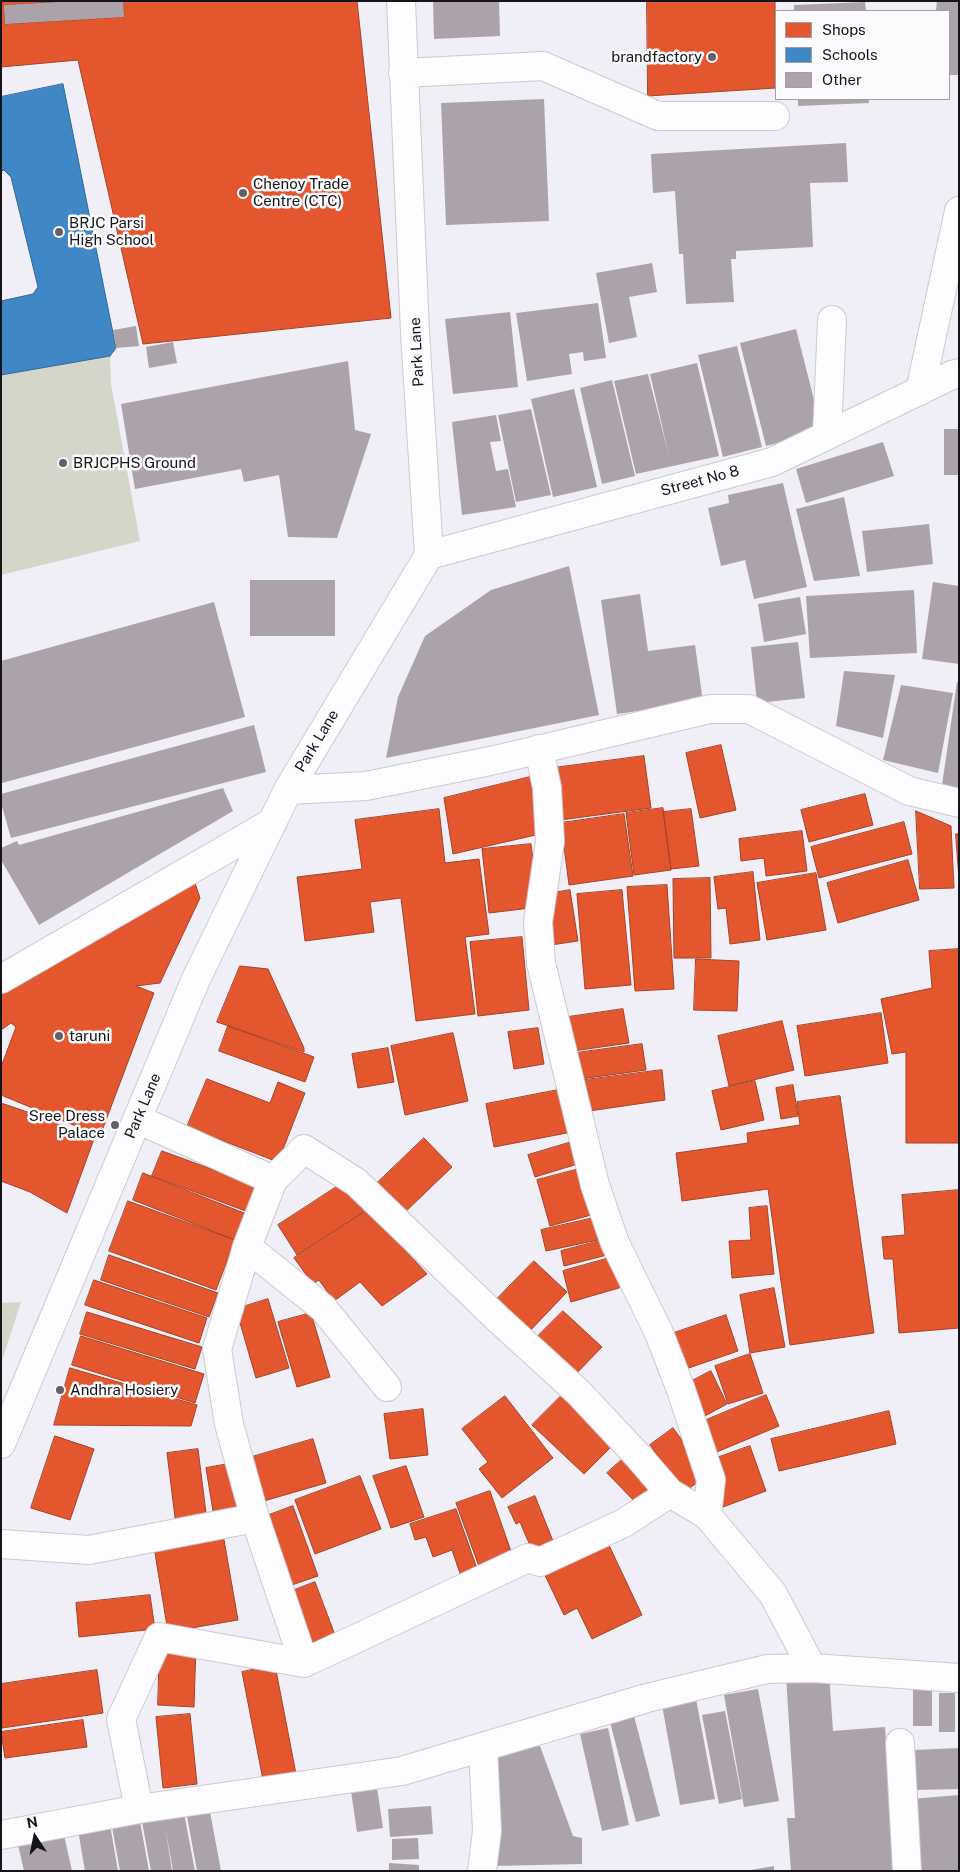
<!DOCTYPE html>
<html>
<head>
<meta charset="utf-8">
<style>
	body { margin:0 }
	#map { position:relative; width:960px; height:1872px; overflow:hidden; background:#f0eef6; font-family:"Public Sans",sans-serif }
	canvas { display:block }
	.frame { position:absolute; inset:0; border:2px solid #151418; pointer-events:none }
	.legend { position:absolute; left:775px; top:10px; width:175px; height:90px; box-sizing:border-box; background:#fbfafd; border:1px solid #9f9ea1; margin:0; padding:6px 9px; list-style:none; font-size:15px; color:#151418 }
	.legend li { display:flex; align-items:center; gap:10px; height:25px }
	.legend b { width:25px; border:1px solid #9f9ea1 }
	.north { position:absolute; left:10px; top:1812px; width:50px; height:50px; -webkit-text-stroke:4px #fbfafd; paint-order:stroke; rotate:349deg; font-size:14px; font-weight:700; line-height:20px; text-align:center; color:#151418 }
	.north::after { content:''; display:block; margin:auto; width:18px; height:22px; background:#151418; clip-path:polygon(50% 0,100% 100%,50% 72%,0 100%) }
</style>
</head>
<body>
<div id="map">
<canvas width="960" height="1872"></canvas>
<div class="frame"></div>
<ul class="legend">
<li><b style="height:14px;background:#e4572e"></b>Shops</li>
<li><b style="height:14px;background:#3f88c5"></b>Schools</li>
<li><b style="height:14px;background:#aca3aa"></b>Other</li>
</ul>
<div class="north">N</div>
</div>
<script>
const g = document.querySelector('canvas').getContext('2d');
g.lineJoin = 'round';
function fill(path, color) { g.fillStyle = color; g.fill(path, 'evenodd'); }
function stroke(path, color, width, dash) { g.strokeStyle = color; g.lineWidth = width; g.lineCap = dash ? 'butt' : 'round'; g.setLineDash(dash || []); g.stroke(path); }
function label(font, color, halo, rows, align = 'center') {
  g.font = font + ' "Public Sans",sans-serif'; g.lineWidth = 5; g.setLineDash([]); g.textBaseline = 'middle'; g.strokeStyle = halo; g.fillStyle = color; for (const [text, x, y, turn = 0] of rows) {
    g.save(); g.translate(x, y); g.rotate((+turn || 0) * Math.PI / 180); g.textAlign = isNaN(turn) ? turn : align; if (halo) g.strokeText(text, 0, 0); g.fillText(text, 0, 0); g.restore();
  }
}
const green = new Path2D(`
	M110,356l1,28 29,157 -139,34v-200z
	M21,1302l-20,62v-61z`);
const shops = new Path2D(`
	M1,1h78l-75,4 1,19 119,-7 -1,-16h234l34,317 -248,26 -65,-284 -77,7z
	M647,1h128l1,87 -128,8z
	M721,745l15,65 -36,8 -14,-65z
	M644,756l7,52 -91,12 -7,-52z
	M530,777l10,57 -87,20 -9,-56z
	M865,794l8,31 -64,17 -8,-32z
	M663,808l8,62 -37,5 -8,-62z
	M439,809l6,54 34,-4 10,75 -24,3 10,77 -59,7 -15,-123 -31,4 4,30 -69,9 -8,-64 65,-8 -7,-49z
	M691,809l8,57 -28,3 -8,-57z
	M916,811l35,15 3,62 -34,1z
	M624,814l9,62 -64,9 -8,-62z
	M904,822l8,32 -93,24 -8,-31z
	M802,831l5,40 -41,5 -2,-18 -23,3 -2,-22z
	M956,834h3v45z
	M531,844l8,63 -50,6 -7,-64z
	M908,860l11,40 -81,23 -11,-40z
	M753,872l7,68 -30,4 -4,-36 -8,1 -4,-32z
	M816,873l10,57 -59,10 -10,-57z
	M192,874l8,24 -40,85 -24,3 18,7 -54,143 -99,-41v-28l15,-40 -5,-4 -10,7v-34z
	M710,878l1,80h-37l-1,-79z
	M667,885l7,104 -39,2 -8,-104z
	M570,890l8,51 -27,4 -9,-50z
	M622,890l9,95 -46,4 -8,-95z
	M522,937l7,73 -51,6 -8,-74z
	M959,949v194h-53v-91l-14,2 -11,-55 51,-11 -3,-37z
	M696,959l43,2 -2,50 -43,-1z
	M240,966l28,3 36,79v4l-87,-30z
	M623,1009l6,34 -56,8 -5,-34z
	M881,1013l7,50 -83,13 -8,-50z
	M782,1021l12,49 -65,16 -11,-50z
	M228,1026l86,31 -9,25 -86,-31z
	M538,1028l6,36 -30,5 -6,-37z
	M453,1033l15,68 -63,14 -14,-69z
	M642,1044l4,26 -66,9 -4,-26z
	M388,1048l6,34 -36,6 -6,-34z
	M662,1070l3,30 -83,12 -5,-31z
	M207,1079l63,24 8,-21 27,11 -27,69 -91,-35z
	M755,1081l9,39 -43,10 -9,-39z
	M793,1085l5,31 -17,3 -5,-31z
	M563,1089l9,43 -78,15 -8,-43z
	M840,1096l34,237 -84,12 -22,-156 -86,12 -6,-48 72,-10 -1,-10 53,-8 -3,-23z
	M1,1103l41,14 52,22 -27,74 -37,-21 -29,-11z
	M424,1138l28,29 -51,49 -28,-29z
	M575,1141l6,22 -46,14 -7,-22z
	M162,1151l99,36 -10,26 -99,-37z
	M583,1168l12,46 -45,12 -13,-46z
	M143,1173l106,42 -11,26 -105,-41z
	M344,1182l20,30 -67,43 -19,-30z
	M959,1190v138l-60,5 -6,-74h-9l-2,-22 23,-2 -3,-40z
	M128,1201l107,39 -19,50 -107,-39z
	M767,1206l7,68 -42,4 -3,-37 22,-1 -2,-32z
	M368,1210l59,64 -45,32 -22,-24 -26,19 -15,-21 -6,4 -19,-26z
	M602,1216l5,22 -61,13 -5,-21z
	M607,1239l4,15 -47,12 -3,-15z
	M109,1255l109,38 -9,24 -108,-37z
	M613,1257l9,30 -51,15 -8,-31z
	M534,1261l33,31 -41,43 -34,-31z
	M94,1280l113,38 -8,25 -114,-38z
	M774,1288l11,59 -35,6 -10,-58z
	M268,1299l21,69 -33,10 -20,-69z
	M563,1311l39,36 -30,31 -39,-37z
	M87,1312l115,35 -7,22 -115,-35z
	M311,1313l19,64 -33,10 -19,-65z
	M726,1315l12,36 -55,19 -12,-36z
	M81,1336l123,38 -9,29 -123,-38z
	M750,1354l13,39 -35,11 -13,-38z
	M70,1368l127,37 -6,21 -137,-1z
	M711,1371l16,33 -24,13 -17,-33z
	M562,1395l51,50 -29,29 -52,-49z
	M766,1395l13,31 -67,28 -13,-31z
	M505,1396l48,62 -51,40 -23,-29 9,-7 -26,-33z
	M423,1409l5,46 -38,4 -6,-45z
	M889,1411l7,33 -117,27 -8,-32z
	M673,1428l35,47 -24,17 -34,-47z
	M55,1436l39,13 -24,71 -39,-12z
	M313,1439l13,44 -69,20 -12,-44z
	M750,1446l16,45 -43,16 -15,-46z
	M198,1449l9,72 -31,4 -9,-72z
	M627,1455l32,33 -19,19 -33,-34z
	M234,1463l9,49 -29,5 -8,-49z
	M406,1466l18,51 -33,11 -18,-52z
	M360,1476l21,53 -66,25 -20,-54z
	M490,1491l24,69 -33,12 -25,-69z
	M535,1496l20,50 -21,9 -14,-33 -4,2 -8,-17z
	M293,1506l25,70 -32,11 -25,-69z
	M456,1509l23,65 -17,5 -10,-29 -19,7 -7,-20 -11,3 -5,-16z
	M223,1534l15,86 -70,12 -14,-85z
	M606,1539l36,76 -50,24 -15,-31 -13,7 -22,-46z
	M315,1582l23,61 -23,9 -23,-61z
	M150,1595l5,34 -76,8 -3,-34z
	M160,1644l36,1 -2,62 -36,-2z
	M275,1665l21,109 -33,6 -21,-108z
	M97,1670l6,43 -101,15 -1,-44z
	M190,1714l7,70 -34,4 -7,-71z
	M83,1720l4,27 -82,11 -4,-26z`);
const schools = new Path2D(`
	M63,84l53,264 -6,8 -109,19v-74l32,-7 5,-7 -27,-110 -7,-7 -3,1v-74z`);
const building = new Path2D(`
	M79,1h44l1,16 -119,7 -1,-19z
	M433,1h66l1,35 -66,3z
	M937,1h22v74h-10v-64h-13z
	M865,2l1,9h-72v-6z
	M544,99l5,122 -103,4 -5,-122z
	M798,99h71v4l-71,3z
	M846,143l2,39 -38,1 3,64 -77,4v8h-5l3,43 -48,2 -3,-50h-4l-4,-63 -22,2 -2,-39z
	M652,263l5,29 -28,5 8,40 -28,6 -13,-70z
	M598,303l8,55 -22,3 -1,-9 -14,2 3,20 -45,7 -11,-68z
	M510,312l8,75 -65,7 -8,-75z
	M136,326l3,20 -23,2 -3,-18z
	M796,329l26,102 -56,15 -26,-103z
	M173,342l4,21 -28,5 -3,-21z
	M737,346l25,101 -39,10 -25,-102z
	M348,361l7,69 16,4 -34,104 -49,-1 -9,-62 -35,7 -3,-13 -106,20 -14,-85z
	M697,363l22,93 -83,18 -22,-93 34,-7 21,82 -19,-82z
	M612,380l23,96 -33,8 -22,-96z
	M574,389l23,98 -44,10 -22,-98z
	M531,409l20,86 -35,7 -18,-87z
	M496,415l5,26 -11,1 6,29 12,-2 8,38 -54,8 -10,-93z
	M944,429h15v46h-15z
	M883,442l11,34 -88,27 -10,-34z
	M783,483l24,104 -53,12 -9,-39 -24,6 -13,-58 21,-5 -1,-8z
	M844,497l16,79 -46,5 -18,-72z
	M929,524l4,40 -66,8 -5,-41z
	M569,566l30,149 -213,43 12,-61 27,-61 66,-46z
	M250,580h85v56h-85z
	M933,582l26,4v78l-37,-5z
	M914,590l3,63 -107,5 -4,-62z
	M640,594l8,57 47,-6 8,57 -86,12 -16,-114z
	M800,597l6,37 -42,8 -6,-38z
	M214,602l31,115 -243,66 -1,-122z
	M798,642l7,56 -48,5 -6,-56z
	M844,671l51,4 -12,63 -47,-12z
	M957,682h2v106l-17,-3z
	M901,685l52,8 -15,80 -55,-13z
	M254,725l12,47 -255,66 -10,-35v-9z
	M223,788l10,23 -194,114 -38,-65v-12l16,-7 2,4z
	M829,1673l4,58 52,-4 10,144h-104l-4,-53h8l-9,-142z
	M913,1686h19v40h-19z
	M758,1689l21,112 -35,6 -20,-112z
	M939,1693h16v39h-16z
	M696,1699l19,100 -35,6 -18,-100z
	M725,1711l17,88 -23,5 -17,-89z
	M633,1712l27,104 -24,6 -27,-104z
	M608,1728l21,97 -27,6 -22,-97z
	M540,1746l33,90 9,2v26l-89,2 -2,-112z
	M959,1748v41l-44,1 -1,-40z
	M376,1781l7,47 -26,4 -7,-48z
	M959,1795v76h-42l-6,-72z
	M208,1801l13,70h-24l-12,-66z
	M431,1806l2,28 -43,3 -2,-28z
	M183,1808l12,63h-22l-8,-45 7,45h-21l-10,-55z
	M139,1816l10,55h-29l-9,-50z
	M109,1819l9,52h-33l-8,-47z
	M62,1826l10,45h-48l-8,-35z
	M418,1838l1,21 -27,1v-21z
	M389,1863l30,2v6h-30z
	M774,1866v5h-23v-1z`);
const minor = new Path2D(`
	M403,73l140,-7 115,50h117
	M920,391l39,-180
	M827,435l5,-115
	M429,555l343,-93 180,-87 7,-2
	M539,749l8,39 3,54 -12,80 3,41 54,222 20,58 44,90 22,57 30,90 -4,35 66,79 39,74
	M288,790l78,-4 129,-26 215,-51h39l160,82 50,12
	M1,979l272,-157
	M137,1119l136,61
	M247,1247l76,61 64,79
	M1,1444l195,-465 92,-189 141,-235 -14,-222 -14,-332
	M1,1544l88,6 166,-32
	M304,1663l-49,-145 -26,-94 -12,-75 30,-102 26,-67 31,-31 52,33 143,138 80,73 59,63 32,37 37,22
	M900,1743l7,128
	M139,1809l-18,-90 38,-82 145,26 224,-105 12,4 84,-39 46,-30
	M1,1835l138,-26 263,-38 245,-73 120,-29 45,-1 147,10
	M482,1871l5,-40 -4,-84`);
const markers = [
	[712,57,5,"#626066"],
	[243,193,5,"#626066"],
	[59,232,5,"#626066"],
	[63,463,5,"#626066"],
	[59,1036,5,"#626066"],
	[115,1125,5,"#626066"],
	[60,1390,5,"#626066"]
];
const poiNames = [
	["brandfactory",702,57,"right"],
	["Chenoy Trade",253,184],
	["Centre (CTC)",253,201],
	["BRJC Parsi",69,223],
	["High School",69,240],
	["BRJCPHS Ground",73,463],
	["taruni",69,1036],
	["Sree Dress",105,1116,"right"],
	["Palace",105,1133,"right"],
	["Andhra Hosiery",70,1390]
];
const streetNames = [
	["Park Lane",417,352,-93],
	["Street No 8",700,481,-15],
	["Park Lane",317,741,-59],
	["Park Lane",143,1106,-67]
];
fill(green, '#d4d6c9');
fill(shops, '#e4572e');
stroke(shops, '#a64327', 1);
fill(schools, '#3f88c5');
stroke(schools, '#326591', 1);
fill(building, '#aca3aa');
stroke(minor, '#cbcad0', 30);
stroke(minor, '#fdfcfe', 28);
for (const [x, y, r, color] of markers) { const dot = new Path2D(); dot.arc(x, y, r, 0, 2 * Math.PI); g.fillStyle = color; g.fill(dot); stroke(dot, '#fbfafd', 2); }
label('15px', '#151418', '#fbfafd', poiNames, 'left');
label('15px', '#151418', '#fbfafd', streetNames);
</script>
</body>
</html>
